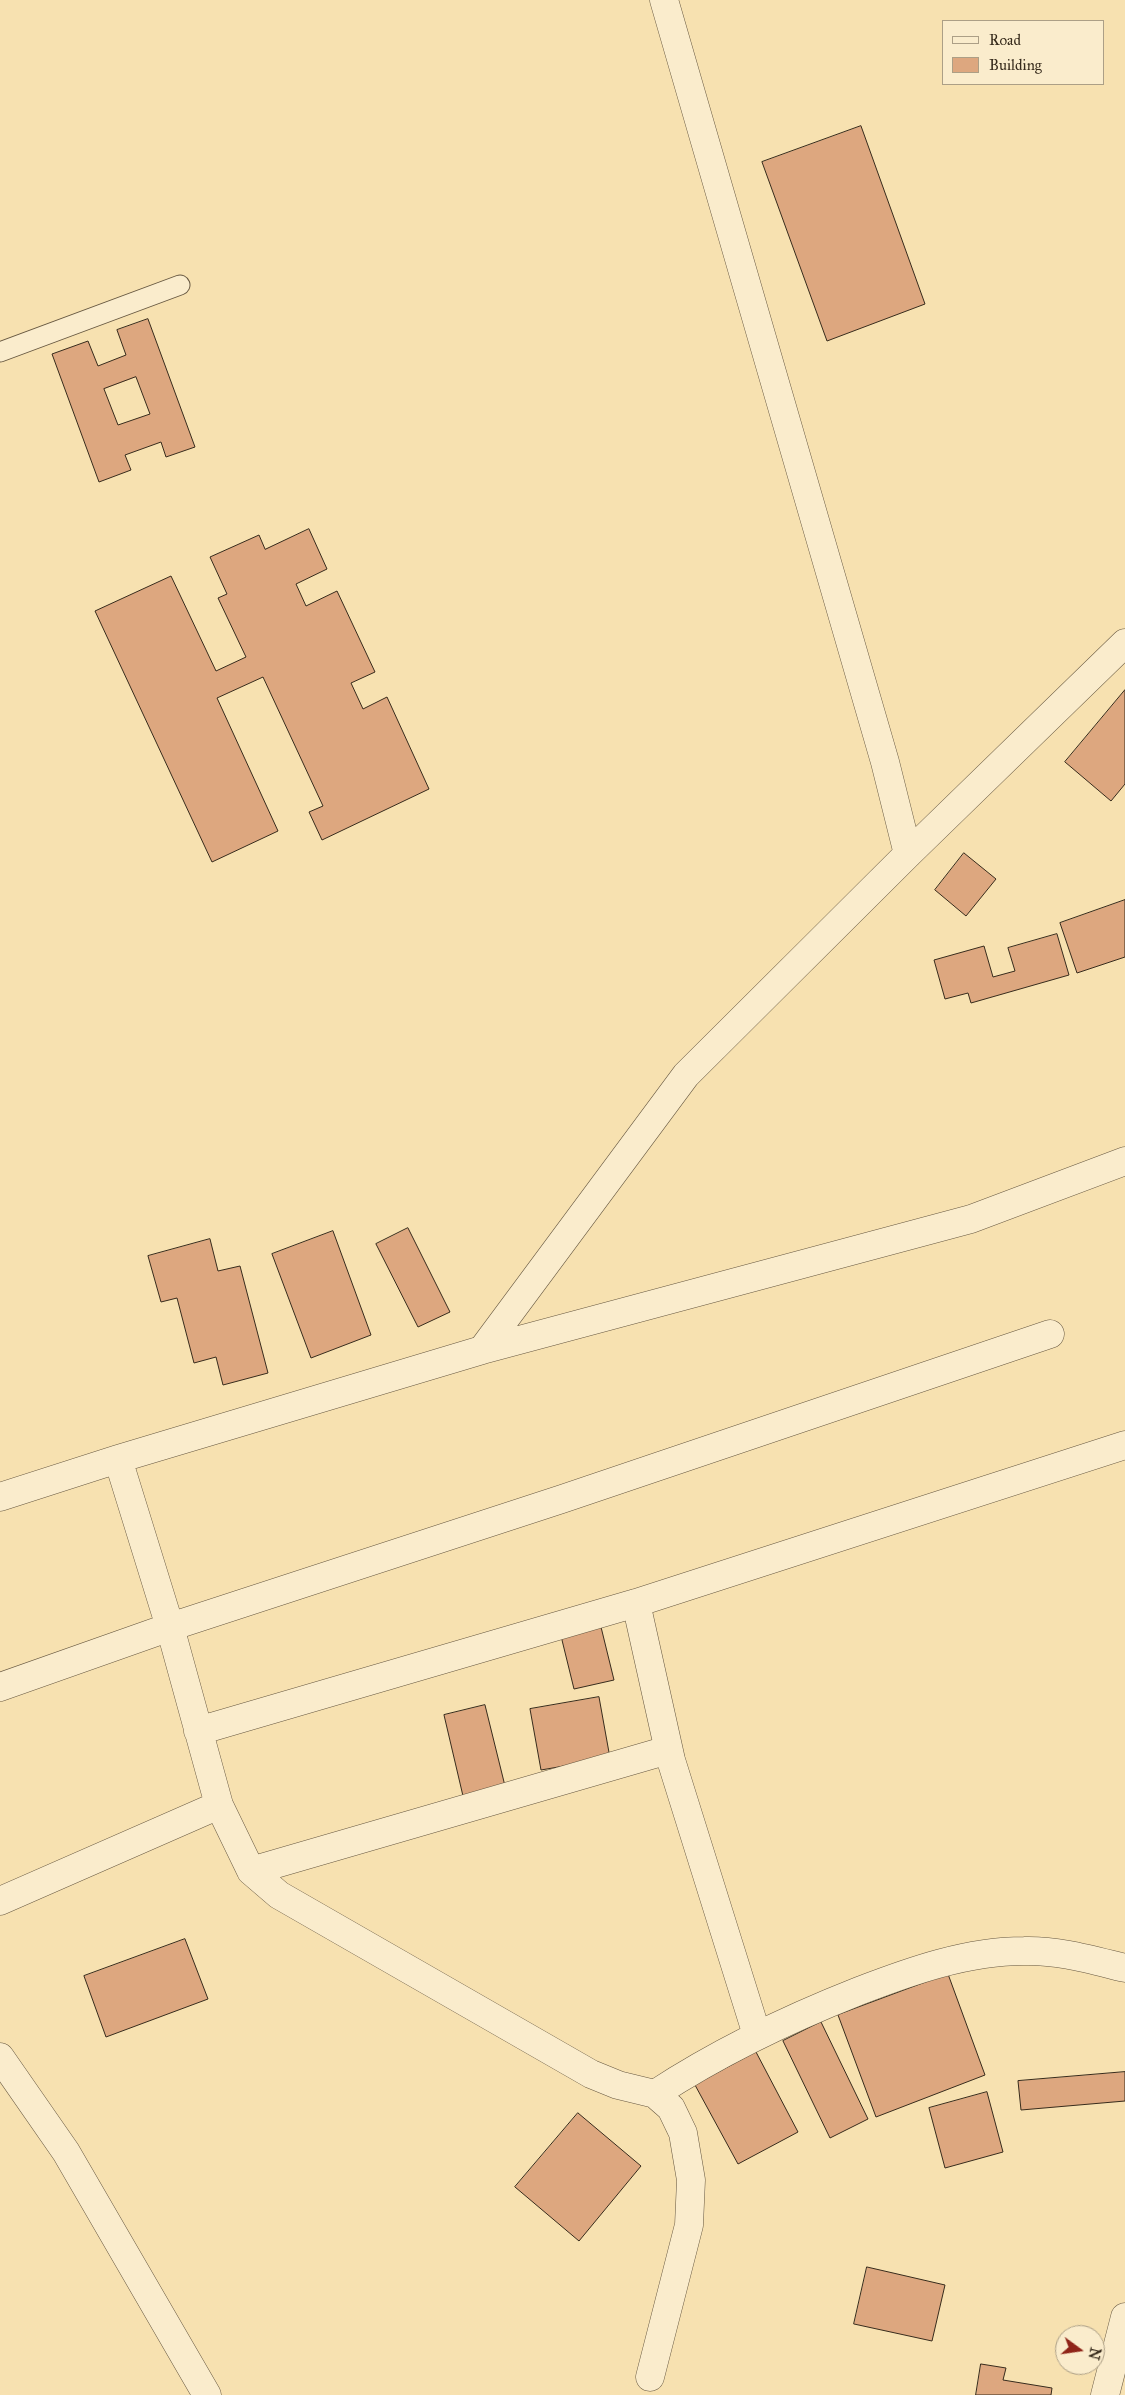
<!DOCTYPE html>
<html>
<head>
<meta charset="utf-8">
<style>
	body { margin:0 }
	#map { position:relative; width:1125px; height:2395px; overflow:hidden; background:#f7e1b0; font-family:"IM FELL Great Primer",serif }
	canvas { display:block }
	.legend { position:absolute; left:942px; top:20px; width:162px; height:65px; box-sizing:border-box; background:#faeccc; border:1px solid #ac9f86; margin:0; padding:6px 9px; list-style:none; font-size:15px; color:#372b1c }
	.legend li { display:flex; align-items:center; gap:10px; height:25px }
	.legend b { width:25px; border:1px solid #ac9f86 }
	.north { position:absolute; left:1055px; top:2325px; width:50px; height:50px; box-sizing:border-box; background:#faeccc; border:1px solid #ac9f86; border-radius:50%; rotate:104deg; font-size:14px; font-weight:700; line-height:20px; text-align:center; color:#372b1c }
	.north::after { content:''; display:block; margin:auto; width:18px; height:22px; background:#8f2418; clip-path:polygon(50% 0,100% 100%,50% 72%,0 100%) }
</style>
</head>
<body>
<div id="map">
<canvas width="1125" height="2395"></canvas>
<ul class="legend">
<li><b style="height:6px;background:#faeccc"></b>Road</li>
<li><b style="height:14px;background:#dda77f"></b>Building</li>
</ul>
<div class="north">N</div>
</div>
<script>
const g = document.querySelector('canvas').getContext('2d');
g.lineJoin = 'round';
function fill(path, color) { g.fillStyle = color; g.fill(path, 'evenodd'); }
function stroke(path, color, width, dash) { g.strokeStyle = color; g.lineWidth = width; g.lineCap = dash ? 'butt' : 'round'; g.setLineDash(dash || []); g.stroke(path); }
const building = new Path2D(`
	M861,126l64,178 -98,37 -65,-179z
	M148,319l47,128 -29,10 -5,-15 -36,13 6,15 -32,12 -47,-128 36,-13 10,25 28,-11 -9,-25zM136,377l14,37 -32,11 -14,-36z
	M309,529l18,40 -31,15 10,22 31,-15 38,81 -24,11 12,26 24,-12 42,92 -107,51 -13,-28 14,-6 -60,-129 -46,21 61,133 -66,31 -117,-251 76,-35 45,95 30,-14 -28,-59 9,-4 -17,-37 49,-22 6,14z
	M1125,690v94l-14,17 -46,-39z
	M964,853l32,26 -30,37 -31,-26z
	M1125,900v57l-48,16 -17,-50z
	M1057,934l12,41 -98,28 -3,-10 -23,6 -11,-39 50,-14 9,31 22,-6 -7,-23z
	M408,1228l42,84 -32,15 -42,-83z
	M333,1231l38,104 -60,23 -39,-104z
	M210,1239l8,32 22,-5 28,107 -45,12 -7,-28 -22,6 -17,-65 -16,4 -13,-46z
	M601,1627l13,53 -40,9 -13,-53z
	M599,1697l11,61 -69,12 -11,-61z
	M485,1705l20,81 -42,10 -19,-81z
	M185,1939l23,60 -102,38 -22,-61z
	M948,1974l37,101 -109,42 -38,-102z
	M821,2022l47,97 -38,19 -47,-97z
	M756,2052l42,80 -60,32 -43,-79z
	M1125,2072v29l-104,9 -3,-29z
	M987,2092l16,60 -58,16 -16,-60z
	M578,2113l63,53 -62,75 -64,-54z
	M867,2267l78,18 -13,56 -78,-17z
	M981,2364l25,4 -3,12 49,8 -1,7h-75z`);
const lane = new Path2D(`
	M0,352l180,-67`);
const street = new Path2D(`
	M664,0l221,762 23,92
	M482,1350l204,-275 222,-221 217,-211
	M118,1459l52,168 49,178 32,66 28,24 312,179 27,11 37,9 16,14 12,25 8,47 -2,45 -39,152
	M0,1497l118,-38 364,-109 489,-131 154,-58
	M636,1603l35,157 86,275
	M0,1687l170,-60 392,-128 488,-165
	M198,1731l438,-128 489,-158
	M251,1871l417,-121
	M0,1901l219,-96
	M0,2057l66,95 141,243
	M655,2094c64,-42 133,-75 204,-103 52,-20 108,-40 165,-40 35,-1 68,9 101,17
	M1105,2395l20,-78`);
fill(building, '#dda77f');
stroke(building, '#372b1c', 1);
stroke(lane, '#675841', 21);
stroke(street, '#675841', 29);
stroke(lane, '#faeccc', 19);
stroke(street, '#faeccc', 28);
</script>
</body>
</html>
